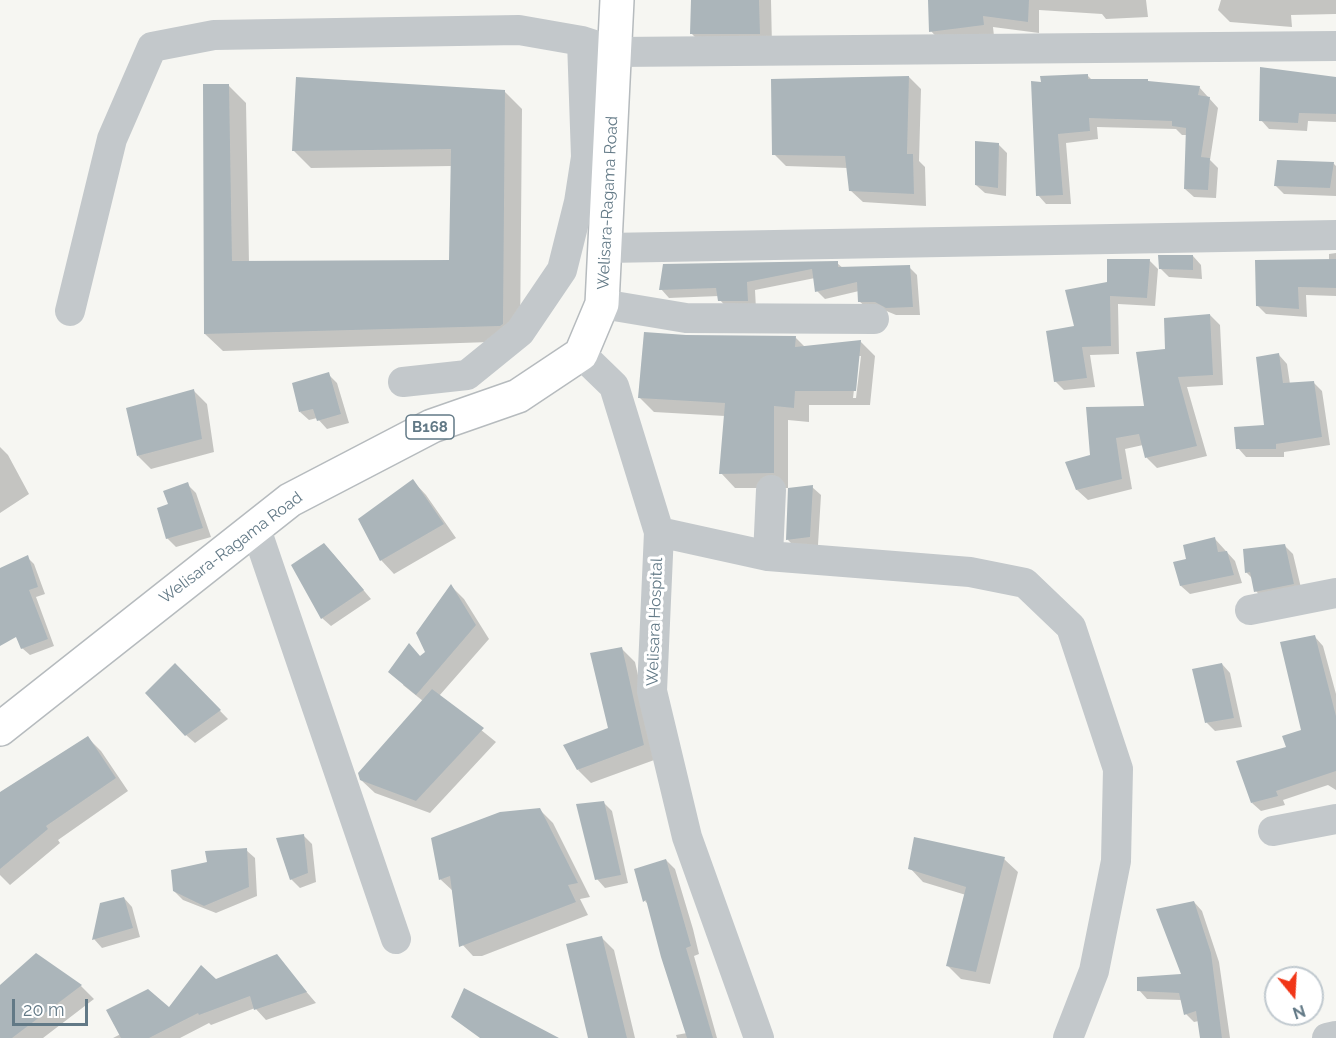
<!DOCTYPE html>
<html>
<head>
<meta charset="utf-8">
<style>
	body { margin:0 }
	#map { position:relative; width:1336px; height:1038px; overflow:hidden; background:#f6f6f2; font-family:Raleway,sans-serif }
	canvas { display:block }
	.north { position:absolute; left:1264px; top:966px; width:60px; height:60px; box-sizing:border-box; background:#fff; border:2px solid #c0c9cf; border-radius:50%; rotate:162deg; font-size:16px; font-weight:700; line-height:24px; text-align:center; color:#627986 }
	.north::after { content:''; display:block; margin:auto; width:21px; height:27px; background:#f13617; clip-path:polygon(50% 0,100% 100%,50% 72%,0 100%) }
	.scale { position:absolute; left:12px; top:999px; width:76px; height:27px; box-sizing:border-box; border:3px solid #627986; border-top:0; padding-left:8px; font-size:18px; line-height:21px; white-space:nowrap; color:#627986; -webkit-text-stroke:4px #fff; paint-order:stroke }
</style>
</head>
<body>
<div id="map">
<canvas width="1336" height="1038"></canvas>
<div class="north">N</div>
<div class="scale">20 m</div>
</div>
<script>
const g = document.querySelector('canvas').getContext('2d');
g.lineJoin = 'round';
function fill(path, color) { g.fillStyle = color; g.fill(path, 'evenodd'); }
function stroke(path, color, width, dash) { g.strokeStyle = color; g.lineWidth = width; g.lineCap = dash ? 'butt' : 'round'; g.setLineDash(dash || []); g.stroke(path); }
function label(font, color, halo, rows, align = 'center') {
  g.font = font + ' Raleway,sans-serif'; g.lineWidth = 6; g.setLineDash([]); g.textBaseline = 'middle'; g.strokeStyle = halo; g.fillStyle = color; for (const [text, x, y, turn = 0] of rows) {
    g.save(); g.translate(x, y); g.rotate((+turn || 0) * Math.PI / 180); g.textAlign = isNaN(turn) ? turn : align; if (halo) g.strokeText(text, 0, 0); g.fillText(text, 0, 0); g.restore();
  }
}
const shadow = new Path2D(`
	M693,0h78l1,46 -67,1 -13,-13z
	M930,0h216l2,17 -42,2 -4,-5 -63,-4v23l-46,-6 1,9 -52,7 -11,-12z
	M1221,0h115v14l-45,1 1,12 -62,-5 -12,-12z
	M1088,76l4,4h55l3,3 49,4 19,21 -8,52 8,8 -2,30 -22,-1 -9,-8 2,-54h-5l-6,-6 -79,-2 1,12 -32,4 5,61h-25l-8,-9 4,-111z
	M909,77l12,12 -2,72 6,6 1,39 -63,-4 -13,-12 -2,-22 -62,-2 -12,-12z
	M1336,79v43l-28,-1 -1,10 -38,-2 -8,-9z
	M228,85l18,18 3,160 202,-2 1,-95 -141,2 -18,-18 211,-59 18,18 -2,232 -297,10 -18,-17z
	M998,144l9,9 -1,43 -21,-3 -9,-8z
	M1333,163l3,3v30l-52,-2 -9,-9z
	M1336,253v43l-30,-1 1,22 -41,-3 -9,-9 72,-44v-7z
	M1193,256l8,9 1,14 -33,-2 -9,-9z
	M1149,260l9,9 -3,37 -37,-2 1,50 -29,1 5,32 -31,3 -9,-9 21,-54 33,-44z
	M837,263l7,6 65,-2 8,8 3,40h-24l-12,-5 -16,-1 -9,-8v-10l-34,8 -8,-8 -2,-13 -60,12 1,19h-28l-8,-9 -1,-4 -50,2 -8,-9z
	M1210,315l10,10 3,60 -36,2 20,69 -50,12 -10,-10 -4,-13 -18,4 7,40 -44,11 -11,-10 14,-34 54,-48 21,-57z
	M795,337l10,10 55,-6 15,15 -5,49h-61v17l-21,-2v68h-53l-14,-15 4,-57 -71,-4 -15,-15zM858,356h3l-5,42h-3z
	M1279,355l8,9 3,20 23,-2 9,9 8,54 -46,7v5h-38l-8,-9 28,-22z
	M328,374l9,9 12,40 -22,6 -10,-11 -8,2 -9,-8z
	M194,391l13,13 7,48 -63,17 -13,-13z
	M0,447l8,8 21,39 -29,19z
	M413,481l13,14 30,43 -62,36 -13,-14z
	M187,484l9,9 15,44 -35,10 -9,-9 2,-33z
	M812,487l9,8 -3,50 -22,3 -8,-8z
	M1215,539l20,22 7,22 -52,11 -9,-8 7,-26z
	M1284,545l9,9 9,38 -38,8 -8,-9 -3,-12 -7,-7z
	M333,554l38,45 -40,27 -9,-8z
	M27,557l7,7 11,30 -9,3 18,49 -24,9 -8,-7 -22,-55v-24z
	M451,586l13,13 25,40 -50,57 57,46 -66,71 -55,-20 -14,-13 62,-79 -20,-16 18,-28 6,-4z
	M1315,637l8,9 13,48v96l-8,-5 -45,15 2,5 -24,6 -9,-8 36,-55 15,-17z
	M621,648l14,14 22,97 -66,24 -13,-13 32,-41z
	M1222,664l8,9 12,54 -27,4 -8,-8z
	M175,665l53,54 -33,24 -9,-8z
	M88,738l13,13 27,40 -70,49 2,3 -50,42 -10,-10v-80z
	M603,802l9,9 16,72 -23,5 -8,-9z
	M539,809l14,14 37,74 -10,2 8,16 -106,41h-9l-13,-14 -6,-50 -14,-13z
	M303,835l9,9 4,38 -16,6 -9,-9z
	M246,850l9,8 2,38 -41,17 -33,-13 -9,-9 35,-28z
	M1004,859l14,13 -28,112 -29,-5 -13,-13 18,-71 -43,-13 -13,-14z
	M666,860l9,9 18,60 6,25 -5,2 23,82h-40l-1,-3 11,-2 -38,-128 -4,-4z
	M124,898l8,9 8,30 -38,11 -8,-9z
	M1194,902l8,9 17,51 11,76h-28l-3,-17 -5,1 -8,-8 -4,-14 -35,-1 -8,-9 44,-15z
	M602,938l12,12 21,88h-46z
	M38,956l43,30 13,13 -51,39h-43v-51z
	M276,956l40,47 -50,17 -11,-12 -44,17 -2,-2 -29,15h-67l56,-29 47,-28z`);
const building = new Path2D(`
	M691,0h68l1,34h-70z
	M928,0h101l-1,22 -45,-6 1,9 -55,7z
	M1260,67l76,10v37l-37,-1 -1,10 -39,-2z
	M1088,74v5h60v2l52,5 -2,9 12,2 -9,60 9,1 -2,32 -24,-1 2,-61 -14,-2v-5l-83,-3 1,13 -32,3 5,61 -27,1 -5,-115 10,1 -1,-6z
	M909,76l-2,78h6l1,40 -65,-3 -4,-35 -73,-1 -1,-76z
	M296,77l209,13 -2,234 -3,2 -296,8 -1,-250h26l3,177 217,-1 2,-111 -159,2z
	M975,141l24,2 -1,45 -23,-3z
	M1277,160l57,2 -4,26 -56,-2z
	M1158,255h35v15l-34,-1z
	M1107,259h43l-3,39 -37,-2 1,50 -29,1 5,31 -33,4 -8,-51 28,-5 -9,-36 42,-8z
	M1336,259v29l-38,-1 1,22 -43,-3 -1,-46z
	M838,261v6l72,-2 3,42 -27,1 -11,-6h-17l-1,-20 -42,10 -3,-23 -65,13 1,19h-30l-2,-13 -57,2 4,-26z
	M1210,314l3,61 -35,2 19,69 -52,12 -6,-24 -23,4 6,41 -46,11 -11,-28 25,-7 -4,-48 58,-1 -8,-54 29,-3 -1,-31z
	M644,332l42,3 110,1 -1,11 66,-7 -5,51h-61l-1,17 -20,-2v67l-55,1 6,-71 -87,-5z
	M1279,353l4,30 31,-2 8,56 -46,7v5h-40l-2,-22 30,-2 -8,-68z
	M329,372l12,42 -24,7 -4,-12 -14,3 -7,-29z
	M194,389l8,50 -65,17 -11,-48z
	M413,479l31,45 -64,37 -22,-42z
	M188,482l15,46 -37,11 -9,-31 11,-4 -5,-13z
	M813,485l-3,52 -24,3 2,-52z
	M1215,537l3,15 9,-1 7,24 -54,11 -7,-24 13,-3 -3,-14z
	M324,543l40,47 -43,29 -30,-54z
	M1285,544l9,40 -40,8 -4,-20 -5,1 -2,-24z
	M28,555l10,32 -9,3 19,49 -27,10 -5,-12 -16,9v-78z
	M451,584l25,41 -60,70 -28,-23 21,-29 11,13 5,-4 -9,-19z
	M1315,635l21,81v55l-60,20 2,5 -27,7 -15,-42 50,-14 -4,-11 19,-6 -21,-88z
	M622,647l22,98 -67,25 -14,-25 45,-17 -18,-75z
	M175,663l46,47 -36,26 -40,-43z
	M1222,663l12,55 -29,5 -13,-54z
	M432,689l52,39 -68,73 -56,-21 -2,-7z
	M88,736l28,42 -70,48 2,3 -48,40v-77z
	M604,801l17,74 -26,5 -19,-76z
	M540,808l38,75 -10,2 8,17 -117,45 -9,-71 -11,4 -8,-42 69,-26z
	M304,834l4,39 -18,7 -14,-42z
	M914,837l91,20 -29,115 -30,-6 20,-79 -58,-18z
	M247,848l2,39 -45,19 -31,-15 -2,-21 36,-8 -2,-11z
	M666,859l25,87 -5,2 27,90h-26l-26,-81 -15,-57 -3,2 -9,-33z
	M124,897l9,31 -41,12 8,-37z
	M1194,901l17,52 11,85h-22l-4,-27 -12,4 -5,-22 -42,-2v-14l44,-3 -25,-65z
	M602,936l25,102h-39l-22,-94z
	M36,953l46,32 -70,53h-12v-53z
	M277,954l30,38 -53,18 -4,-14 -51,19 -1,-2 -49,25h-28l-15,-28 42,-21 21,18 32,-42 15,14z
	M464,988l95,50h-79l-29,-21z`);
const street = new Path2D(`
	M606,248l730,-13
	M602,304l84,14 188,1
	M70,311l42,-172 40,-92 62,-12 305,-5 63,11 34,11 720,-6
	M581,354l33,32 45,146 -7,159 35,146 72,201
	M403,382l64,-7 53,-43 42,-62 17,-68 7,-45 -4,-116
	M255,526l141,413
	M659,532l109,24 202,16 55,11 46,44 47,142 -2,92 -22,110 -26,67
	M768,556l3,-66
	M1250,610l86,-17
	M1273,831l63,-12
	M1327,1038l9,-2`);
const primary = new Path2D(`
	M0,729l290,-229 142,-74 86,-30 63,-42 21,-50 15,-304`);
const shields = [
	[430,427,48]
];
const shieldNames = [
	["B168",430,427]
];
const streetNames = [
	["Welisara-Ragama Road",608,203,-87],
	["Welisara-Ragama Road",231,548,-37],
	["Welisara Hospital",655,622,-88]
];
fill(shadow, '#0003');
fill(building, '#abb5ba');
stroke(primary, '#b6bbbe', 36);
stroke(street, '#c3c8cb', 30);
stroke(primary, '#fff', 33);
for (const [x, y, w] of shields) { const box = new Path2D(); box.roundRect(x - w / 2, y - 12, w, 24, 4.5); g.fillStyle = '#fff'; g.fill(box); stroke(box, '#627986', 1.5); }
label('bold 15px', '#627986', null, shieldNames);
label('16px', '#627986', '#fff', streetNames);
</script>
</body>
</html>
